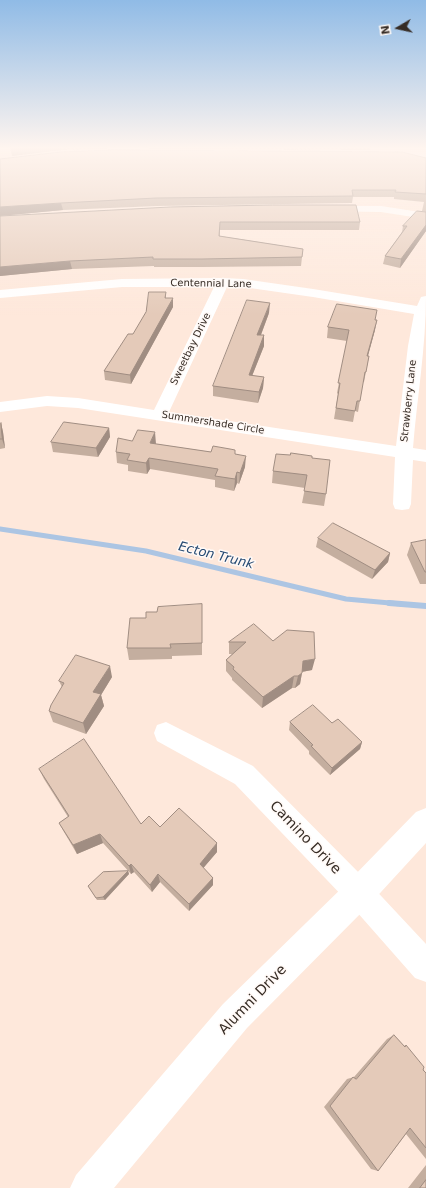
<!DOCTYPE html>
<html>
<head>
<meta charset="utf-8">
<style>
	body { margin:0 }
	#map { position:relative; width:426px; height:1188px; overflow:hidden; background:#fee8db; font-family:"DejaVu Sans",sans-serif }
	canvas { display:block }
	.north { position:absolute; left:378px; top:8px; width:40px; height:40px; -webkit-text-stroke:3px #fff9f6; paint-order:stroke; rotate:261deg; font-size:11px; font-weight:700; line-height:16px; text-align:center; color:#362c25 }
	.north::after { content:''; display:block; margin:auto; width:14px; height:18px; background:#362c25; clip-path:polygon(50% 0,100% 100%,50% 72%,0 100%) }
</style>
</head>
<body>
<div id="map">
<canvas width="426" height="1188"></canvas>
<div class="north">N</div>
</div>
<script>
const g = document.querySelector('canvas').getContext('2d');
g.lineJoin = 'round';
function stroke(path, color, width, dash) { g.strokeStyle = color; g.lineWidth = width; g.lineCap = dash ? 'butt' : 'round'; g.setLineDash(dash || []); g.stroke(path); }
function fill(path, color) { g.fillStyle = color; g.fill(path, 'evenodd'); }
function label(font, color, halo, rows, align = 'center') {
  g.font = font + ' "DejaVu Sans",sans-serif'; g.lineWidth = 3; g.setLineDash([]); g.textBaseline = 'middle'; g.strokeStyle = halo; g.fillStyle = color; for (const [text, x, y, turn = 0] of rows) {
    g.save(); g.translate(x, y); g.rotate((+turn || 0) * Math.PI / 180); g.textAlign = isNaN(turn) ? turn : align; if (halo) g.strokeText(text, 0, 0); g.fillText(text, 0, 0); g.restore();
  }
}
const streamFar1 = new Path2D(`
	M0,529l146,22 200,48 55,5`);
const stream = new Path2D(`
	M389,603l37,3`);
const street = new Path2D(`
	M384,152h42v6l-45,-1 -2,-2 2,-2z
	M328,206h53l45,7v6l-45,-7 -57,-1 -2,-2 2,-2z
	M223,278l20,1 70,10 104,17 4,-9 5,-1c0,51 -9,102 -13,152l13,2v12l-13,-2 -2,44 -2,5 -7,1 -7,-1 -2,-5 2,-47 -317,-49 -31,-2 -47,6v-10l47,-6 31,2 76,12 60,-123h-92l-122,11v-8l122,-11zM227,287h16l70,10 101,17 -6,32 -12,100 -227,-34z
	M166,722l87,44 116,117 57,61v38l-11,-4 -66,-75 -114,-119 -78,-43 -3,-8 3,-8z`);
const secondary = new Path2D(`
	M426,808v35l-56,61 -123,124 -133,160h-44l6,-13 147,-171 125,-122 68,-70z`);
const wall = new Path2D(`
	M10,148h104l-53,2 -49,6z
	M114,148h256v2z
	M426,158v54l-4,-1 2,-9 -30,-3v-2h-41l-1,6 -195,3 -94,4 -63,6v-57z
	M426,212v19l-26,37 -17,-4 2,-8 17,-24 1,-6z
	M0,216l360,6 -1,8h-139v6l83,13 -2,17 -99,1h-48v-1l-82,3 -72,7z
	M166,292v6l7,9 -42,77 -26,-4 -1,-9z
	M269,313l-8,22h3v11l-12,30 12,1 -1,11 -5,15 -45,-7v-10z
	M375,320v10l-7,26h1l-5,26h-1l-5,30 -3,-1 -2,11 -19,-3 4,-25 -1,-1 10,-52 -20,-3 1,-11z
	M1,423l2,9 2,16 -5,1v-25z
	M109,428l1,9 -12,20 -45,-5 -2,-10z
	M156,444l55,8 24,-2v4l10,13 -6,17 -2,-1 -3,8 -19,-4v-7l-65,-11 -3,5 -19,-3v-6l-11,-2 -1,-11z
	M312,458l14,36 -2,12 -22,-3 3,-15 -33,-5 1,-12z
	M318,538l72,15 -2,9 -16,17 -56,-32z
	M426,540v44h-6l-13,-29 4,-12z
	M202,604v51l-30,1v3l-43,1 -2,-12 19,-30 11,-6z
	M273,641l39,29 -10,2 -2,12 -5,4h-3l-30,20 -30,-28v-2l-6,-7v-11l6,-6h-3v-12z
	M112,677l-11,18 3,11 -18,28 -33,-12 -4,-11 13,-24 -3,-6z
	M290,722l42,1 30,19 -2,7 -30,26 -21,-21v-3l-20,-21z
	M39,769l102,55 19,3 57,25 -14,16 10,10v7l-24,26 -29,-29 -8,10 -18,-20 -3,2 -28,-31 -26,11 -13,-22 -5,-9 9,-6 -24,-38z
	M128,871l1,3 -24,26h-8l-9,-14z
	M394,1035l10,11 2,-1 20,28v86l-20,-25 -28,37 -7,-2 -47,-62 23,-28 7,-2 33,-38z
	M426,1165v23h-18z`);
const shadedWall = new Path2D(`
	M15,148h46v2l-49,6 -1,-7z
	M61,203l2,7 -63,6v-9z
	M426,225v6l-26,37 1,-9z
	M70,261l2,8 -72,7v-9z
	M173,298v9l-42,77 -1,-9z
	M270,303l-1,10 -12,32v-10z
	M377,320l-2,10 -10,36 2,-10z
	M264,335v11l-16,40 1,-11z
	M264,377l-1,11 -5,15 1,-11z
	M1,423l2,9 2,16 -3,-9z
	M109,428l1,9 -12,20 -2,-9z
	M155,432l1,12 -5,10 -1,-11z
	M246,456l-1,11 -6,17 1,-11z
	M149,458l1,11 -3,5 -1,-11z
	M237,472v11l-3,8 1,-12z
	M390,553l-2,9 -16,17 3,-9z
	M315,659l-3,11 -11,2 2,-11z
	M110,666l2,11 -11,18 3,11 -18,28 -3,-11 10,-31z
	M302,673l-2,11 -5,4 3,-12z
	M294,676l-2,12 -30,20 1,-11z
	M362,742l-2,7 -30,26 2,-7z
	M100,834l3,9 -26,11 -4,-9z
	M217,843v9l-17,20v-8z
	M131,864l3,8 -3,2 -2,-8z
	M128,871l1,3 -24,26 -2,-3z
	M158,874l2,8 -8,10 -2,-7z
	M213,878v7l-24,26v-7z`);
const building = new Path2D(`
	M113,150l289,2 24,6v36l-31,-2 1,-2h-44l1,6 -197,2 -95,5 -61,4v-48l60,-7z
	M273,205h83l4,17h-140l-1,14 84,13 -1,8 -100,2h-49v-2l-83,4 -70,6v-51l170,-9z
	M417,211l9,1v13l-25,34 -16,-3 22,-30h-4z
	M149,292h17l-1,6h8l-43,77 -26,-4 24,-37h5l13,-22z
	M247,300l23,3 -13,32h7l-15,40 15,2 -5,15 -46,-6z
	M337,304l40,6 -2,10h2l-10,36h2l-3,16h-1l-5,29h-3l-2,10 -19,-3 4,-25h-2l11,-53 -21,-3z
	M64,422l45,6 -13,20 -45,-6z
	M1,423l1,16h-2v-15z
	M138,430l17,2 -5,11 61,9 2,-6 17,3 5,1v4l11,2 -6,17 -3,-1 -2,7 -20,-3 3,-7 -69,-11 -3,5 -19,-3 3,-6 -14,-2 2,-14 14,3z
	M291,453l21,3v2l18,2 -4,34 -22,-3 3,-16 -34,-4 3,-17 14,1z
	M333,523l57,30 -15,17 -57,-32z
	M426,540v32h-1l-14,-29z
	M202,604v39l-32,1 1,4h-44l3,-30h16v-6h11l1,-5z
	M254,624l19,17 14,-11 27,2 1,27 -12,2 -1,12 -4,3h-4l-31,21 -30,-28 1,-2 -8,-7 20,-18h-17z
	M76,655l34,11 -17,26 8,2 -18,29 -34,-12 2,-6 13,-22 -5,-2z
	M313,705l19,18 6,-4 24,23 -30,26 -21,-22 2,-1 -23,-23z
	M84,739l57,85 8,-8 11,11 19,-19 38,35 -17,21 13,14 -24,26 -31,-30 -8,11 -19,-21 -2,2 -29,-32 -27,11 -14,-22 10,-7 -30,-47z
	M128,871l-25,26 -7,1 -8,-12 15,-14z
	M394,1035l11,12 1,-2 18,22 -1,3 3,3v75l-16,-20 -32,43 -48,-65 23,-29 3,2z
	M426,1180v8h-6z`);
const farStreetnames = [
	["Centennial Lane",211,284,1],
	["Sweetbay Drive",191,349,-64],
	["Strawberry Lane",409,401,-84],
	["Summershade Circle",213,423,9]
];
const waterNames = [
	["Ecton Trunk",216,556,14]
];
const nearStreetnames = [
	["Camino Drive",305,838,46],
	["Alumni Drive",253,1000,-46]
];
stroke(streamFar1, '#acc5e3', 5);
stroke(stream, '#acc5e3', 6);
fill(street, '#fff');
fill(secondary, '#fff');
fill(wall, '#c4ae9f');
fill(shadedWall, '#a08d82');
fill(building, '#e4cab9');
stroke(building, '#a08d82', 1);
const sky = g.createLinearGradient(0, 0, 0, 315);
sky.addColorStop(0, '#90bbe6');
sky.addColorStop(0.47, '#fff5ef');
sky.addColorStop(1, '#fff5ef00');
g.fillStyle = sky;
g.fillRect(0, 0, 426, 315);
label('10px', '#362c25', '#fff9f6', farStreetnames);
label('italic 13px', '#274b73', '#fff9f6', waterNames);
label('14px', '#362c25', '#fff9f6', nearStreetnames);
</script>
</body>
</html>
